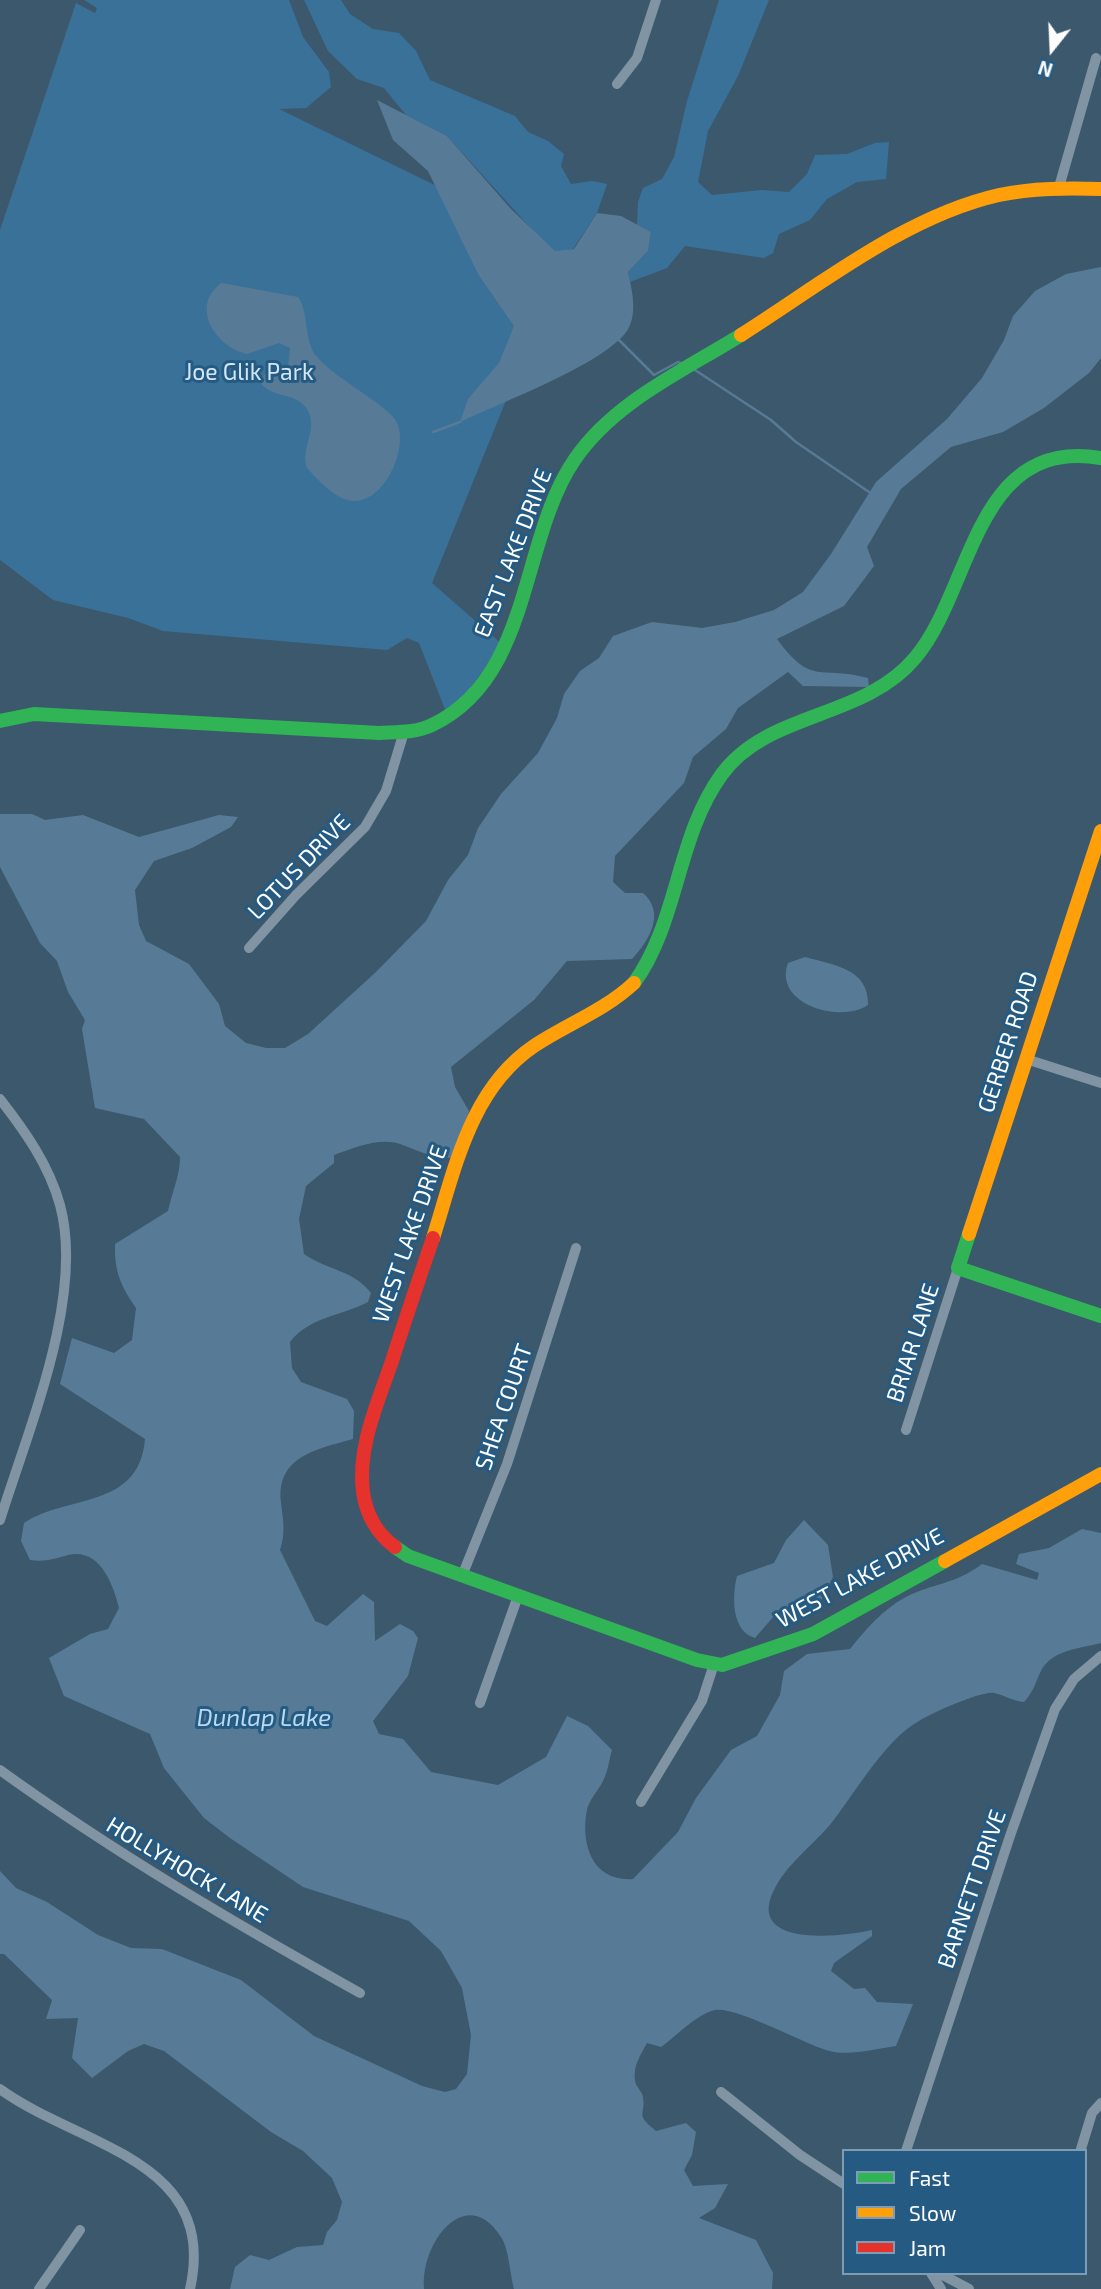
<!DOCTYPE html>
<html>
<head>
<meta charset="utf-8">
<style>
	body { margin:0 }
	#map { position:relative; width:1101px; height:2289px; overflow:hidden; background:#3b586d; font-family:"Exo 2",sans-serif }
	canvas { display:block }
	.legend { position:absolute; left:842px; top:2149px; width:245px; height:126px; box-sizing:border-box; background:#255b83; border:2px solid #7c9db5; margin:0; padding:9px 12px; list-style:none; font-size:21px; color:#fff }
	.legend li { display:flex; align-items:center; gap:14px; height:35px }
	.legend b { width:35px; border:2px solid #7c9db5 }
	.north { position:absolute; left:1017px; top:14px; width:70px; height:70px; -webkit-text-stroke:5px #255b83; paint-order:stroke; rotate:198deg; font-size:19px; font-weight:700; line-height:28px; text-align:center; color:#fff }
	.north::after { content:''; display:block; margin:auto; width:24px; height:32px; background:#fff; clip-path:polygon(50% 0,100% 100%,50% 72%,0 100%) }
</style>
</head>
<body>
<div id="map">
<canvas width="1101" height="2289"></canvas>
<ul class="legend">
<li><b style="height:9px;background:#30b455"></b>Fast</li>
<li><b style="height:9px;background:#ff9f0a"></b>Slow</li>
<li><b style="height:9px;background:#e5322d"></b>Jam</li>
</ul>
<div class="north">N</div>
</div>
<script>
const g = document.querySelector('canvas').getContext('2d');
g.lineJoin = 'round';
function fill(path, color) { g.fillStyle = color; g.fill(path, 'evenodd'); }
function stroke(path, color, width, dash) { g.strokeStyle = color; g.lineWidth = width; g.lineCap = dash ? 'butt' : 'round'; g.setLineDash(dash || []); g.stroke(path); }
function label(font, color, halo, rows, align = 'center') {
  g.font = font + ' "Exo 2",sans-serif'; g.lineWidth = 6; g.setLineDash([]); g.textBaseline = 'middle'; g.strokeStyle = halo; g.fillStyle = color; for (const [text, x, y, turn = 0] of rows) {
    g.save(); g.translate(x, y); g.rotate((+turn || 0) * Math.PI / 180); g.textAlign = isNaN(turn) ? turn : align; if (halo) g.strokeText(text, 0, 0); g.fillText(text, 0, 0); g.restore();
  }
}
const green = new Path2D(`
	M84,0h205l14,37 26,35 2,15 -25,21 -27,1 258,126 -90,-99 -41,-21 -22,-27 -27,-9 -29,-28 -24,-51h37l9,14 23,15 26,4 17,18 14,29 85,36 13,16 20,9 16,13 -3,12 10,18 21,-3 15,3 -10,29 -24,36 -6,1 -135,333 71,62 -55,72 -29,-74 -12,-5 -20,12 -224,-19 -35,-13 -75,-18 -53,-40v-330l76,-227 19,10 2,-5z
	M719,0h50l-31,76 -30,55 -10,51 14,13 50,-5 27,2 18,-18 8,-19 32,-1 28,-11 14,-1 -3,37 -29,3 -30,17 -17,21 -31,14 -6,19 -9,5 -79,-12 -18,22 -37,14 -2,-10 20,-21 3,-19 -14,-7 1,-23 5,-14 19,-9 12,-22 13,-56z`);
const water = new Path2D(`
	M377,100l70,36 64,73 44,42 19,-2 23,-36 24,3 30,16 -3,19 -20,21c4,18 10,42 -1,59 -23,33 -127,72 -167,91l8,-23 31,-36 15,-37 -36,-52 -50,-103 -35,-31z
	M1101,267v91l-12,15 -45,35 -41,24 -52,15 -50,42 -34,58 7,19 -30,40 -67,33c35,48 43,26 91,39l1,9 -66,-1 -15,-14 -50,36 -12,21 -33,28 -9,26 -69,73 -2,26 12,11h18c23,20 6,48 -11,66l-65,2 -33,39 -83,67 4,20 14,24 -15,47c-22,0 -35,-7 -54,-14 -20,-7 -47,4 -66,11v8l-28,23 -7,33 5,35c22,16 50,16 67,39l-3,9c-27,14 -59,15 -78,40l2,26 9,14 46,17 7,12 -1,28c-35,10 -77,17 -72,63 2,19 5,30 -1,48l35,71 12,5 36,-32 11,8 1,39 25,-17 13,7 5,7 -10,38 -35,45 6,13 24,5 28,33 67,13 48,-28 21,-41 21,10 24,24c-3,10 -4,22 -9,31 -5,10 -14,19 -16,29 -7,35 6,72 46,69l45,-47 18,-34 35,-48 26,-14 23,-41 4,-24 23,-17 43,-5c16,-20 33,-40 56,-52 27,-14 48,-12 76,-33l55,16 2,-7 -23,-9 3,-10 30,-6 33,-19 19,4v110c-20,5 -48,7 -59,26 -7,13 -7,21 -18,33 -11,-1 -20,-7 -30,-9 -13,-2 -62,20 -75,28 -33,18 -63,70 -86,100 -19,24 -46,42 -59,69 -29,58 68,47 98,40v6l-38,27 -3,8 23,18 11,-1 12,14 36,2 -17,42c-22,3 -49,11 -70,4 -25,-8 -91,-44 -111,-40 -20,5 -37,25 -54,37l-14,-4c-7,13 -14,23 -12,38 1,6 7,10 8,16 3,19 -9,16 13,34l30,-8 10,9 -4,23 -8,15 9,16 35,-2 -13,24 -16,10 57,22 17,33 -1,16h-258c-4,-15 -5,-40 -13,-52 -35,-55 -81,6 -77,52h-194l5,-22 15,-12 19,5 28,-13 26,-2 4,-13 10,-12 5,-18 -10,-24 -29,-27 -32,-19 -107,-81 -20,-7 -16,7 -36,27 -20,-20 6,-40 -32,1 6,-19 -48,-46h-4v-83l16,17 31,14 51,33 33,13 31,1 79,31 73,56 108,50 23,6 11,-3 11,-15 4,-39 -9,-47 -21,-37 -32,-30 -106,-34 -73,-49 -26,-20 -40,-50 -14,-34 -86,-38 -15,-38 41,-24 18,-5 11,-21c-6,-24 -19,-60 -51,-53 -15,4 -22,7 -38,5l-9,-19 3,-18c43,-29 115,-13 121,-84l-85,-55 12,-46 42,15 18,-13 4,-32c-15,-21 -22,-37 -21,-64l53,-33c4,-19 12,-35 12,-54l-36,-38 -49,-11 -13,-79 3,-9 -17,-28 -11,-31 -17,-18 -40,-76v-53h32l13,6 38,-5 56,22 80,-22 19,2 -7,10 -39,21 -38,13 -19,29 4,35 7,16 43,23 30,40 6,22 21,17 20,5h19l23,-14 68,-62 50,-51 22,-41 20,-25 10,-27 23,-34 37,-41 19,-35 7,-24 16,-23 19,-13 14,-22 39,-14 50,6 33,-6 39,-12 29,-18 28,-38 45,-72 71,-63 35,-41 22,-38 9,-24 22,-25 31,-17z
	M222,283l76,14c12,17 5,44 19,60 16,20 70,48 79,64 14,25 -11,81 -42,80 -17,0 -37,-22 -47,-33 -7,-19 10,-36 2,-55 -10,-23 -37,-13 -49,-31 6,-16 18,-9 28,-15l2,-19 -11,-5 -32,11c-32,-7 -58,-49 -25,-71z
	M805,957c28,8 64,11 63,48 -28,19 -95,-1 -80,-42z
	M804,1520l24,25 5,32 -15,30 -38,2 -25,29c-24,-7 -23,-42 -18,-62l37,-13 12,-23z`);
const stream = new Path2D(`
	M617,338l37,37 24,-13 5,2
	M695,370l76,50 25,22 73,50
	M433,432l27,-10`);
const street = new Path2D(`
	M617,84l20,-26 19,-58
	M1059,187l37,-129
	M249,948l47,-53 69,-68 21,-36 18,-59
	M1026,1059l75,24
	M0,1099c25,32 49,66 60,106 25,92 -32,225 -60,315
	M906,1430l52,-162
	M462,1576l45,-112 69,-216
	M480,1703l38,-107
	M0,1770c115,83 236,154 360,223
	M641,1802l61,-101 12,-37
	M0,2089c80,58 219,70 190,200
	M721,2092l79,63 44,29
	M1081,2149l11,-36 9,-10
	M906,2151l104,-315 45,-127 19,-30 27,-23
	M931,2273l10,16
	M939,2273l30,16
	M39,2289l41,-59`);
const fast = new Path2D(`
	M0,721l34,-7 345,19c17,-1 37,0 53,-8 101,-48 87,-185 143,-266 39,-57 108,-88 166,-124
	M634,983c45,-62 42,-146 88,-209 46,-63 141,-54 193,-116 58,-68 59,-222 186,-200
	M969,1234l-11,34 143,48
	M395,1547l13,9 289,104 25,5 91,-31 132,-73`);
const slow = new Path2D(`
	M741,335c79,-50 165,-119 258,-140 34,-7 68,-7 102,-6
	M969,1234l132,-403
	M433,1238c22,-69 37,-149 101,-192 33,-22 70,-35 100,-63
	M945,1561l156,-87`);
const jam = new Path2D(`
	M395,1547c-18,-13 -29,-33 -32,-55 -6,-44 15,-90 29,-131 13,-41 27,-82 41,-123`);
const parkNames = [
	["Joe Glik Park",249,372]
];
const streetNames = [
	["EAST LAKE DRIVE",513,553,-69],
	["LOTUS DRIVE",299,867,-46],
	["GERBER ROAD",1008,1042,-72],
	["WEST LAKE DRIVE",410,1234,-71],
	["BRIAR LANE",913,1343,-72],
	["SHEA COURT",504,1407,-71],
	["WEST LAKE DRIVE",860,1578,-28],
	["HOLLYHOCK LANE",187,1870,31],
	["BARNETT DRIVE",972,1889,-71]
];
const waterNames = [
	["Dunlap Lake",264,1718]
];
fill(green, '#3a7199');
fill(water, '#577b96');
stroke(stream, '#577b96', 2.5);
stroke(street, '#8194a3', 10);
stroke(fast, '#30b455', 14);
stroke(slow, '#ff9f0a', 14);
stroke(jam, '#e5322d', 14);
label('23px', '#d2e7f6', '#255b83', parkNames);
label('23px', '#fff', '#255b83', streetNames);
label('italic 24px', '#bad9ef', '#255b83', waterNames);
</script>
</body>
</html>
